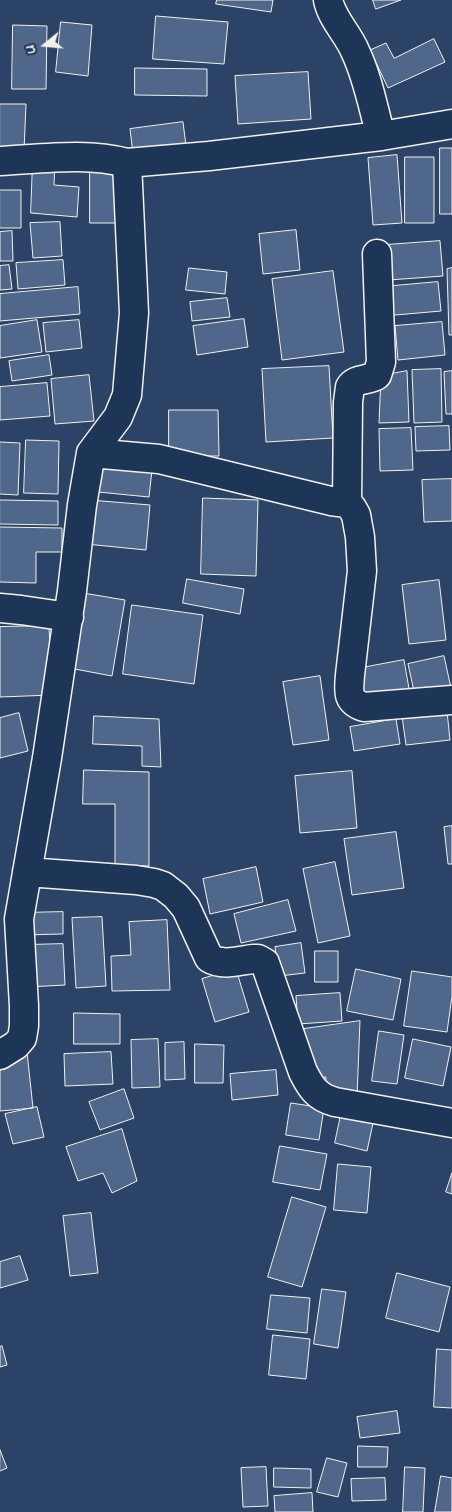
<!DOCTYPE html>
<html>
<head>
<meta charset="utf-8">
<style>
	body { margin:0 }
	#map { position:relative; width:452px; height:1512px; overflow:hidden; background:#2b4366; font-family:"Architects Daughter",sans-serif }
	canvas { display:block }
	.north { position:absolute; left:20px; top:20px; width:50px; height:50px; -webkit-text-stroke:4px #1d3557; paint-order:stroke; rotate:253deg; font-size:14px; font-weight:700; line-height:20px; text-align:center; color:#f4f1e8 }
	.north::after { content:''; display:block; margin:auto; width:18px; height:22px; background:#f4f1e8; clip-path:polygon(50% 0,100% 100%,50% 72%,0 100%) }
</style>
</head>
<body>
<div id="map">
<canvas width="452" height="1512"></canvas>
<div class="north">U</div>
</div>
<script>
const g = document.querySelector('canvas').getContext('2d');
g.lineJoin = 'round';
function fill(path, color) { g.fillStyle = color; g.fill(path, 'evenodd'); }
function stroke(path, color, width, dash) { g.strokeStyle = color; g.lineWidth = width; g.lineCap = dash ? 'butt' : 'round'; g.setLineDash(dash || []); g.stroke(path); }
const building = new Path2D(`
	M217,0h56l-2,12 -55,-8z
	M373,0h28l-25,9z
	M156,16l72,6 -4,42 -71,-5z
	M61,22l31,3 -4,51 -32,-4z
	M13,25l34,1 -1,63h-34z
	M434,39l11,23 -57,26 -18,-38 16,-7 8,15z
	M135,68l72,1v27l-72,-1z
	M308,72l3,47 -73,5 -3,-48z
	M0,104h26l-2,47 -24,-2z
	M183,122l4,32 -53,8 -4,-33z
	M440,148h12v66h-12z
	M397,155l5,68 -29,2 -5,-67z
	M405,157h29v66h-29z
	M33,161l22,1 -1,23 25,2 -2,30 -46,-4z
	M90,171h32v52h-32z
	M0,190h21v38h-21z
	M60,222l2,34 -29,2 -3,-35z
	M296,230l4,40 -37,4 -4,-40z
	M12,231l1,30h-13v-29z
	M440,241l3,35 -54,4 -3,-35z
	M63,260l2,25 -47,4 -2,-26z
	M9,265l3,24 -12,1v-24z
	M189,268l38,4 -2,22 -39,-4z
	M452,268v67h-3l-2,-66z
	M333,271l11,81 -62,8 -10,-81z
	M438,282l3,29 -57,5 -2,-29z
	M78,287l2,27 -80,7v-27z
	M227,298l3,19 -38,4 -2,-19z
	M244,319l4,28 -51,8 -4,-29z
	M37,320l5,32 -42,6v-32z
	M79,320l3,28 -36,4 -3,-29z
	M442,322l3,33 -47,5 -3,-34z
	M49,355l3,20 -40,6 -3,-20z
	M329,366l4,72 -67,4 -4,-73z
	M441,369l1,53 -28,1 -2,-53z
	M407,371l2,51 -30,1 2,-47z
	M452,371v43h-6l-2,-42z
	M89,375l5,46 -39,3 -4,-45z
	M47,383l3,33 -50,4v-33z
	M169,410h49l1,46h-50z
	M449,426l1,24 -34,1 -1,-24z
	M411,428l2,42 -33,1 -1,-42z
	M26,440l33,1 -1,53 -34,-1z
	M0,442l20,1 -2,52 -18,-1z
	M92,455l61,6 -4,36 -61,-6z
	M452,479v42l-28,1 -2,-42z
	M203,498l55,2 -2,76 -55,-2z
	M0,500l58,1v24l-58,-1z
	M90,500l60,5 -4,45 -60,-6z
	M0,527l62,1v24h-26v31l-36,-1z
	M187,579l57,10 -4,25 -57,-11z
	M439,580l7,60 -37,4 -7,-59z
	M77,592l48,8 -13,76 -48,-9z
	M132,605l71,10 -9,69 -71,-10z
	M49,626l3,69 -52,2v-70z
	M444,656l7,32 -36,8 -7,-32z
	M404,660l6,34 -49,8 -5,-33z
	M320,676l9,64 -36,5 -10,-63z
	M447,711l3,29 -44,5 -4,-29z
	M19,713l9,38 -28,7v-40z
	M94,716l65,3 2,48 -19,-1v-20l-49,-2z
	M396,719l4,25 -46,7 -4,-24z
	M84,770l65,2v94l-34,-1v-61h-32z
	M352,771l5,57 -57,5 -5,-57z
	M452,826v38h-4l-4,-37z
	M396,832l8,56 -52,7 -8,-56z
	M335,862l15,74 -32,7 -15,-74z
	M256,867l7,35 -53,12 -7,-35z
	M288,900l8,31 -55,12 -7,-29z
	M63,912v22l-42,1 -1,-22z
	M102,917l4,69 -30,2 -4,-70z
	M167,920l3,70 -58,1 -1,-35 20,-1 -2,-33z
	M301,943l4,30 -26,3 -4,-29z
	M63,944l2,41 -37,2 -1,-42z
	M315,951h23v31h-23z
	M236,969l13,43 -34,10 -13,-43z
	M356,969l45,10 -8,41 -46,-9z
	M412,971l40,6v19l-5,36 -43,-6z
	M340,993l2,28 -44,3 -2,-28z
	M74,1013l46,1v30h-46z
	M360,1021l-3,76 -32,-2 1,-18 -18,2 -4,-50z
	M379,1031l25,4 -7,49 -25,-3z
	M158,1039l2,48 -28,1 -1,-48z
	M413,1039l38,8 -8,39 -38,-8z
	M184,1042l1,37 -20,1v-37z
	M195,1044l29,1 -1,38h-28z
	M27,1052l6,56 -33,3v-49z
	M111,1052l2,32 -48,2 -1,-32z
	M276,1070l2,25 -46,5 -2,-26z
	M124,1089l10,29 -34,12 -11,-28z
	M291,1103l33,5 -5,32 -33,-5z
	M37,1107l7,30 -31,7 -8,-30z
	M341,1115l32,8 -6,28 -32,-8z
	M122,1129l15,52 -25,12 -9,-20 -25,8 -12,-34z
	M280,1146l47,8 -7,36 -47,-8z
	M338,1164l33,3 -4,46 -33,-3z
	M452,1173v21l-6,-2z
	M292,1197l34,10 -24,80 -34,-10z
	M91,1213l7,60 -28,3 -7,-60z
	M20,1256l8,24 -28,8v-26z
	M397,1273l53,14 -11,45 -53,-14z
	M322,1289l24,3 -8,56 -24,-4z
	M271,1295l39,3 -3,35 -40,-4z
	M273,1335l37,4 -4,40 -37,-4z
	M2,1346l5,19 -7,2v-20z
	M437,1349l15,1v58l-18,-1z
	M397,1411l3,22 -40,5 -3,-21z
	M358,1446l30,1 -1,20h-29z
	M0,1450l7,18 -7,3z
	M327,1458l20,5 -9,34 -21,-5z
	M266,1467l2,39 -25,1 -2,-39z
	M405,1467l20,1 -2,44h-20z
	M274,1468l37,1v19l-37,-1z
	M441,1476l11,2v34h-17z
	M385,1478l1,22 -34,1 -1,-22z
	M312,1493l1,19h-38l-1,-16z`);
const minor = new Path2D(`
	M328,0c4,19 20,34 27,51 13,27 18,57 26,85
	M0,161c41,-2 87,-9 127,2
	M91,453l68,6 172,42 16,2 5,5 4,7 4,22 2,34 -12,104c-1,16 -4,26 14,32l88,-7
	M347,503l1,-101 2,-15c6,-9 18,-6 27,-12l4,-13 -4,-108
	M0,608l21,2 48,7
	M27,872l109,8 18,3 9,3 13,10 10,12 23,50c13,8 29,3 44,1h5l7,4 38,109c8,16 14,25 32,30l117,21
	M0,1055l16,-10 6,-7 2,-12v-20l-5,-87 28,-161 25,-167 10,-86 9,-52 27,-36 9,-22 7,-82 -7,-150 82,-7 172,-20 71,-12`);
fill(building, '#4f678b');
stroke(building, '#f4f1e8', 1);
stroke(minor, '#f4f1e8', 31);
stroke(minor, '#1d3557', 28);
</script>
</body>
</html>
